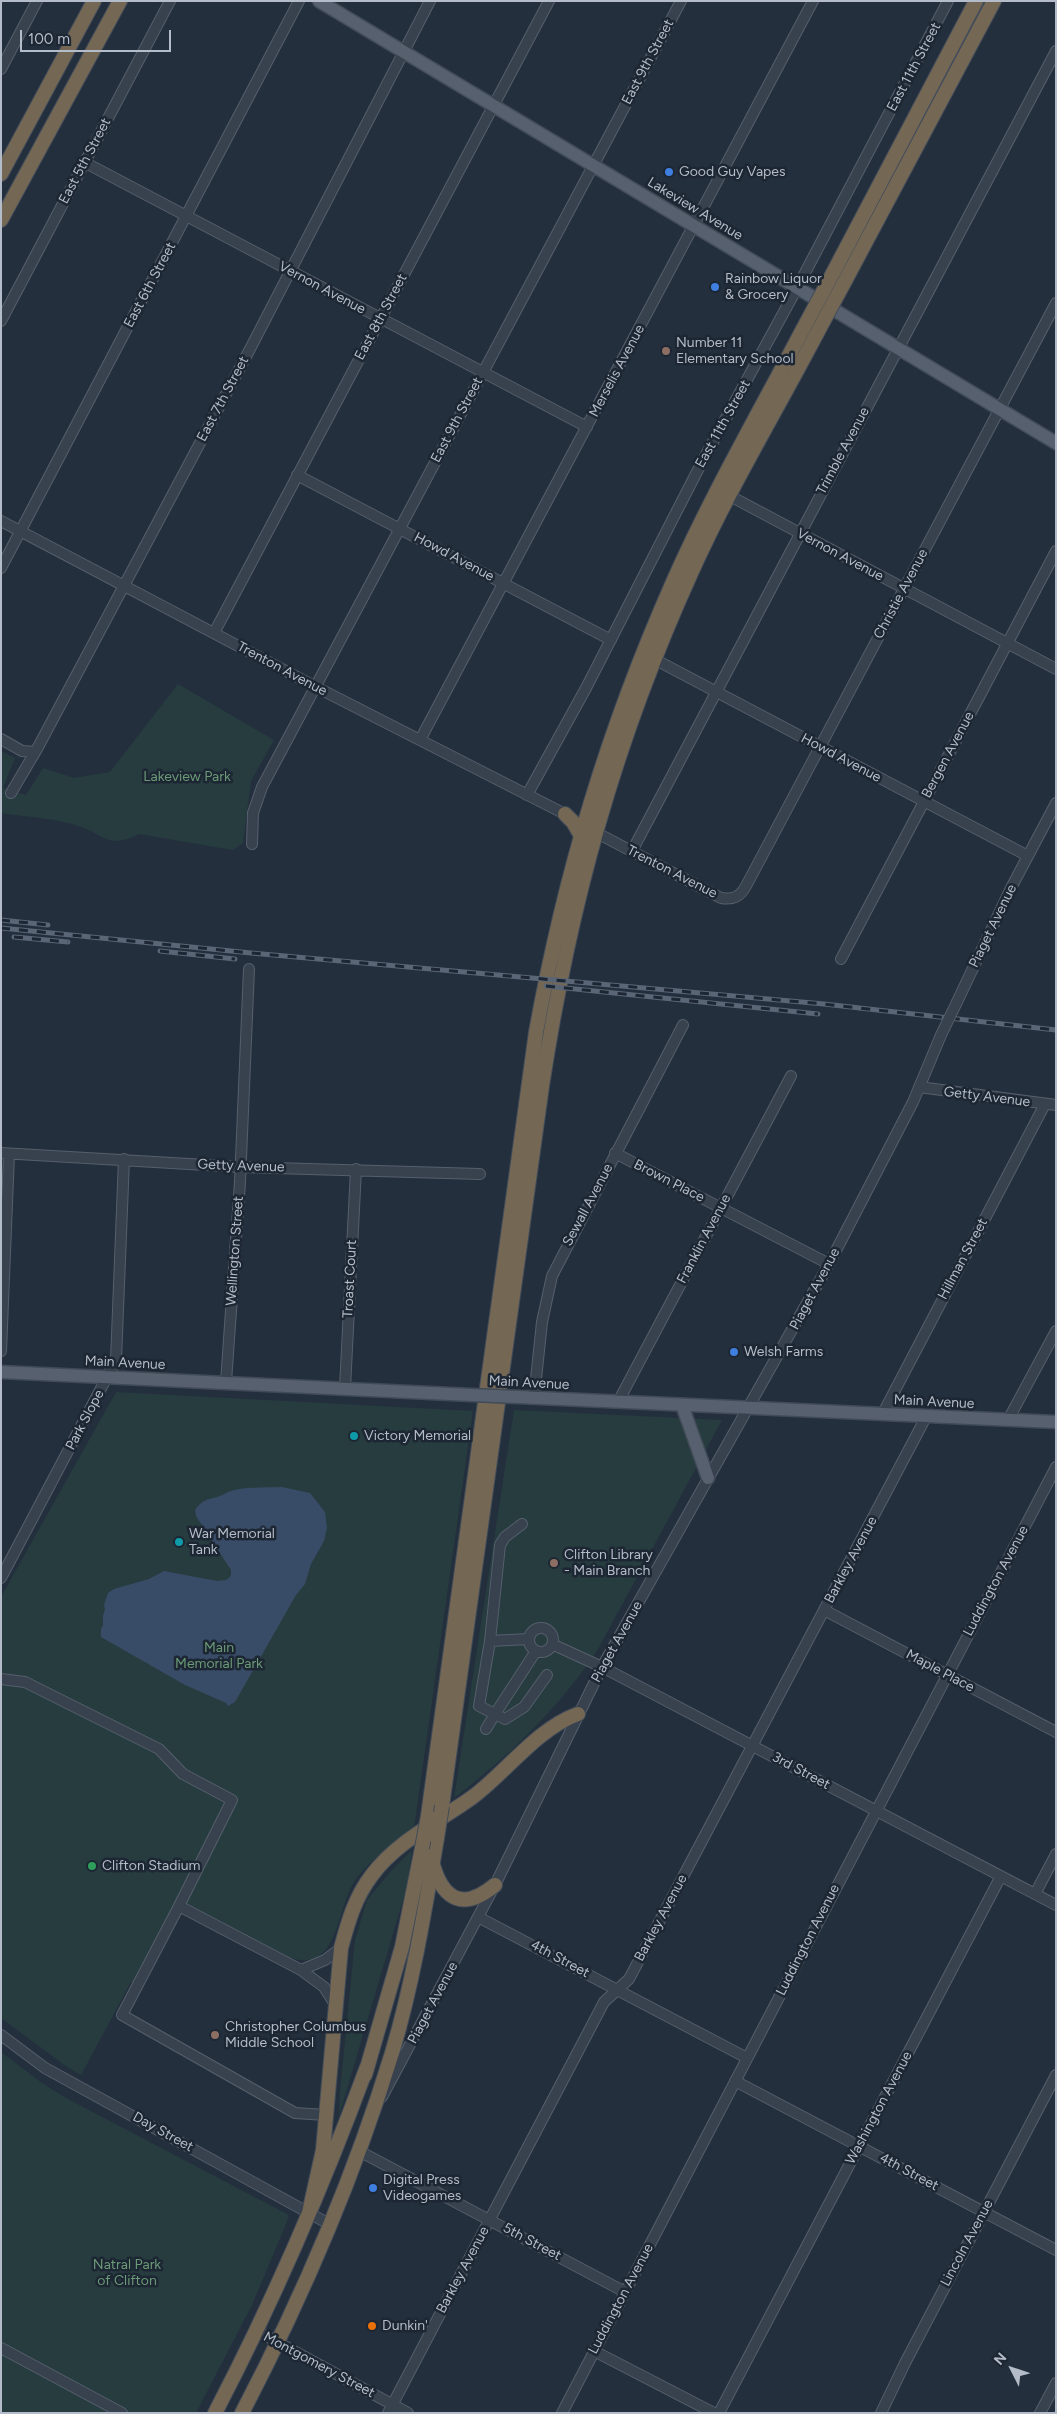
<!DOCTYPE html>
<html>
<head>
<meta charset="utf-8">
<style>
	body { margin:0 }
	#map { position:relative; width:1057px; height:2414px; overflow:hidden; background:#242f3e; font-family:Figtree,sans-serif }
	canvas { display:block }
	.frame { position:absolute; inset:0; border:2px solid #b4bcc9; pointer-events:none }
	.north { position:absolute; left:987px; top:2344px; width:50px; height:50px; -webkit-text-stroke:4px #1d2633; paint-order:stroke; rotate:311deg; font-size:14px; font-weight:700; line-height:20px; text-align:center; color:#b4bcc9 }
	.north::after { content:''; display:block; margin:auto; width:18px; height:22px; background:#b4bcc9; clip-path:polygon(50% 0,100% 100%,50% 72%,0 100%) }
	.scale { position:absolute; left:20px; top:30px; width:151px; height:22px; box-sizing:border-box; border:2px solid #b4bcc9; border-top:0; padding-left:6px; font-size:15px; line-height:18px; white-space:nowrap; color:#b4bcc9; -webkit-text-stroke:4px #1d2633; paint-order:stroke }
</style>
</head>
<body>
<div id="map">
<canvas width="1057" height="2414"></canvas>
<div class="frame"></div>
<div class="north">N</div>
<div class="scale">100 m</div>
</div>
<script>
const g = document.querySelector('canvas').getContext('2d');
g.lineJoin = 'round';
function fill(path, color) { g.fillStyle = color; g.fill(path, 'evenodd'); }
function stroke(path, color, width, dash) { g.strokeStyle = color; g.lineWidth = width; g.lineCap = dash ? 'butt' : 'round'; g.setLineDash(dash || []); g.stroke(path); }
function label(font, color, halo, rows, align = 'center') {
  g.font = font + ' Figtree,sans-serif'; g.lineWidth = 5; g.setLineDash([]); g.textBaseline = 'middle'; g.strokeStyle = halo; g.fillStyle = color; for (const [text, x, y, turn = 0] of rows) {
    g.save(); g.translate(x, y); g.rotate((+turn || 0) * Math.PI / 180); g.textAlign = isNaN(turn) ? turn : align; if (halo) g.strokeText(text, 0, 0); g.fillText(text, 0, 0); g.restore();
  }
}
const green = new Path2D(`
	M178,684l96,56 -23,41 -8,62 -10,7 -94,-16c-32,16 -34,0 -61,-8 -21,-8 -54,-9 -77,-13v-62l14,7 -12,30 23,7 17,-27 31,10 36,-6z
	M116,1392l357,19 -59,417c-21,16 -42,30 -58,51 -20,27 -16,94 -65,79l-113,-59 -44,85 -3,-2 -50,93 -14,-8 -66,-49v-421z
	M514,1410l208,10 -125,231c-39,58 -88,105 -143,147z
	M412,1850l-4,33 -69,233 1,-24 15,-152 12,-40 24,-29z
	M1,2052l41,31 24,15 221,116 2,3 -37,88 -56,108h-195z`);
const water = new Path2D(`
	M282,1487l28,6 15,19 2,16 -3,13 -13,23 -6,20 -9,11 -61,107 -7,4 -2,-3 -41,-18 -84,-48v-9l2,-2v-10l2,-7 -1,-4 4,-12 6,-4 35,-10 15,-8 53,10 9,-1 5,-4v-6l-35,-54 -1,-6c7,-10 11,-10 22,-13 4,-1 7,-3 11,-5 17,-6 36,-4 54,-5z`);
const minor = new Path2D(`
	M1,69l36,-68
	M84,162l503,265
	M1,321l169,-320
	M297,475l314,165
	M730,496l326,173
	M1,521l315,166 249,127
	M1,568l298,-567
	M214,633l335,-632
	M654,659l374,197
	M1,739l21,12 13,1
	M420,740l393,-739
	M11,793l26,-44 213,-400 180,-348
	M527,795l59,-107 116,-226 95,-174 151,-287
	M595,832l126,66c12,2 19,-1 25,-12l310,-583
	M252,844l1,-31 9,-26 419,-786
	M632,851l424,-800
	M841,959l215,-408
	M957,1002l54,-114 45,-85
	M919,1087l137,18
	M1,1153l239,14 240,7
	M615,1153l214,111
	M1,1351l8,-197
	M226,1382l14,-200 9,-213
	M345,1388l11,-219
	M534,1398l8,-76 10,-46 131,-251
	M618,1402l173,-326
	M882,1415l163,-311
	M1008,1420l48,-89
	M522,1524l-17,13 -5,8 -10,96 39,-2
	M1,1578l115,-218 8,-201
	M824,1610l232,122
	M529 1640a12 12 0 1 1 24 0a12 12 0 1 1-24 0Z
	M490,1641l-11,65 16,8 41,-63
	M554,1645l48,22 454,238
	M1,1679l24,3 134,67 24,25 49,26 -53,106
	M486,1729l9,-15 10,5 19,-12 23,-32
	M1035,1894l21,-40
	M478,1917l269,141
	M301,1970l23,17 12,19
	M1,2035l44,33 284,156
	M735,2081l321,169
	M382,2097l113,-212 107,-218 227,-403 84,-162 28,-67
	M326,2115l-31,-2 -173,-98 57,-109 122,64 24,-10 16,-12
	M359,2151l266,141
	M257,2331l151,82
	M1,2348l121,65
	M594,2351l120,62
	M388,2413l216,-411 25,-23 297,-562
	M562,2413l494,-946
	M719,2413l282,-537
	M881,2413l24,-50 151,-288
	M1040,2413l16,-30`);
const major = new Path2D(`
	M319,1l737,442
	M1,1372l470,23
	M518,1397l538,25
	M682,1405l26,73`);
const highway = new Path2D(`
	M1,174l93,-173
	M1,220l119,-219
	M833,273l143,-272
	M845,281l149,-280
	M565,814l8,8 7,12
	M442,1806l100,-720c28,-183 73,-346 150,-515 36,-80 83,-158 124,-236
	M428,1816l108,-784c29,-159 71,-301 137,-450 38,-86 86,-169 130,-253
	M433,1865c11,37 32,45 62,20
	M365,2075l37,-128 20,-99
	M309,2213l14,-63 18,-202c7,-26 14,-51 31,-73 25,-34 68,-54 102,-79 35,-27 63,-67 104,-82
	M215,2413c59,-113 108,-227 152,-346
	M242,2413c60,-115 112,-236 150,-360 21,-70 33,-144 45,-215`);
const rail = new Path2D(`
	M1,920l47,5
	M1,928l250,25 573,51 232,26
	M14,937l54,5
	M160,951l75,8
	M546,986l272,28`);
const minorBridge = new Path2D(`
	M941,1035l16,-33`);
const majorBridge = new Path2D(`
	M471,1395l47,2`);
const highwayBridge = new Path2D(`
	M803,329l30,-56
	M816,335l29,-54
	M437,1838l5,-32
	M422,1848l6,-32`);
const markers = [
	[669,172,5,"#3f7fe0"],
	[715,287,5,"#3f7fe0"],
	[666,351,5,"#8d6e63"],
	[734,1352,5,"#3f7fe0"],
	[354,1436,5,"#0f9aa8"],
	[179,1542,5,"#0f9aa8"],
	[554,1563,5,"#8d6e63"],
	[92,1866,5,"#2e9e5b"],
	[215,2035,5,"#8d6e63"],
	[373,2188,5,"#3f7fe0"],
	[372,2326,5,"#e8710a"]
];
const streetNames = [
	["East 9th Street",648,62,-62],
	["East 11th Street",914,67,-62],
	["East 5th Street",85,161,-62],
	["Lakeview Avenue",695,209,31],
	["East 6th Street",150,285,-62],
	["Vernon Avenue",322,288,28],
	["East 8th Street",381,317,-62],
	["Merselis Avenue",617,371,-62],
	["East 7th Street",223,399,-62],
	["East 9th Street",457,420,-62],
	["East 11th Street",723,424,-61],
	["Trimble Avenue",843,451,-62],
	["Vernon Avenue",840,555,28],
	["Howd Avenue",454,557,28],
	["Christie Avenue",901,594,-62],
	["Trenton Avenue",282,669,28],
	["Bergen Avenue",948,755,-62],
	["Howd Avenue",841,758,28],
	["Trenton Avenue",672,872,27],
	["Piaget Avenue",993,926,-64],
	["Getty Avenue",987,1097,7],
	["Getty Avenue",241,1166,2],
	["Brown Place",669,1181,27],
	["Sewall Avenue",588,1205,-62],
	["Franklin Avenue",704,1239,-62],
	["Wellington Street",235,1251,-86],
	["Hillman Street",963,1259,-62],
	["Troast Court",350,1279,-87],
	["Piaget Avenue",815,1289,-62],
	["Main Avenue",125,1363,3],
	["Main Avenue",529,1383,3],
	["Main Avenue",934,1402,3],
	["Park Slope",85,1420,-62],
	["Barkley Avenue",851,1560,-62],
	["Luddington Avenue",996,1581,-62],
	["Piaget Avenue",617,1642,-61],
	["Maple Place",940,1671,28],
	["3rd Street",801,1771,28],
	["Barkley Avenue",661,1918,-62],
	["Luddington Avenue",808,1940,-63],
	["4th Street",560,1959,28],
	["Piaget Avenue",433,2003,-62],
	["Washington Avenue",879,2108,-62],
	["Day Street",163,2132,29],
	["4th Street",909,2172,28],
	["5th Street",532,2242,28],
	["Lincoln Avenue",967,2243,-62],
	["Barkley Avenue",463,2270,-62],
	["Luddington Avenue",621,2299,-62],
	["Montgomery Street",319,2365,28]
];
const poiNames = [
	["Good Guy Vapes",679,172],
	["Rainbow Liquor",725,279],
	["& Grocery",725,295],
	["Number 11",676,343],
	["Elementary School",676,359],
	["Welsh Farms",744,1352],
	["Victory Memorial",364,1436],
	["War Memorial",189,1534],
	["Tank",189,1550],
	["Clifton Library",564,1555],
	["- Main Branch",564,1571],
	["Clifton Stadium",102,1866],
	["Christopher Columbus",225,2027],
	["Middle School",225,2043],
	["Digital Press",383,2180],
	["Videogames",383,2196],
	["Dunkin'",382,2326]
];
const parkNames = [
	["Lakeview Park",187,777],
	["Main",219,1648],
	["Memorial Park",219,1664],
	["Natral Park",127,2265],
	["of Clifton",127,2281]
];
fill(green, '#263c3f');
fill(water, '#394c67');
stroke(minor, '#565f6c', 12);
stroke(major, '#414a57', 15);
stroke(highway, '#434c59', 16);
stroke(minor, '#38414e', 10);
stroke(major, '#56606e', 12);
stroke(highway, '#746855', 14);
stroke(rail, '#5a6575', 5);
stroke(rail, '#1d2633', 3, [9]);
stroke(minorBridge, '#565f6c', 12, []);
stroke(majorBridge, '#414a57', 15, []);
stroke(highwayBridge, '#434c59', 16, []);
stroke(minorBridge, '#38414e', 10);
stroke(majorBridge, '#56606e', 12);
stroke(highwayBridge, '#746855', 14);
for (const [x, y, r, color] of markers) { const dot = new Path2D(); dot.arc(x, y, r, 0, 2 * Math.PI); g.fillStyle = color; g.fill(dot); stroke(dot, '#1d2633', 2); }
label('14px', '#b4bcc9', '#1d2633', streetNames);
label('14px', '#b4bcc9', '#1d2633', poiNames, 'left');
label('14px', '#6b9a76', '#1d2633', parkNames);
</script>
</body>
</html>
